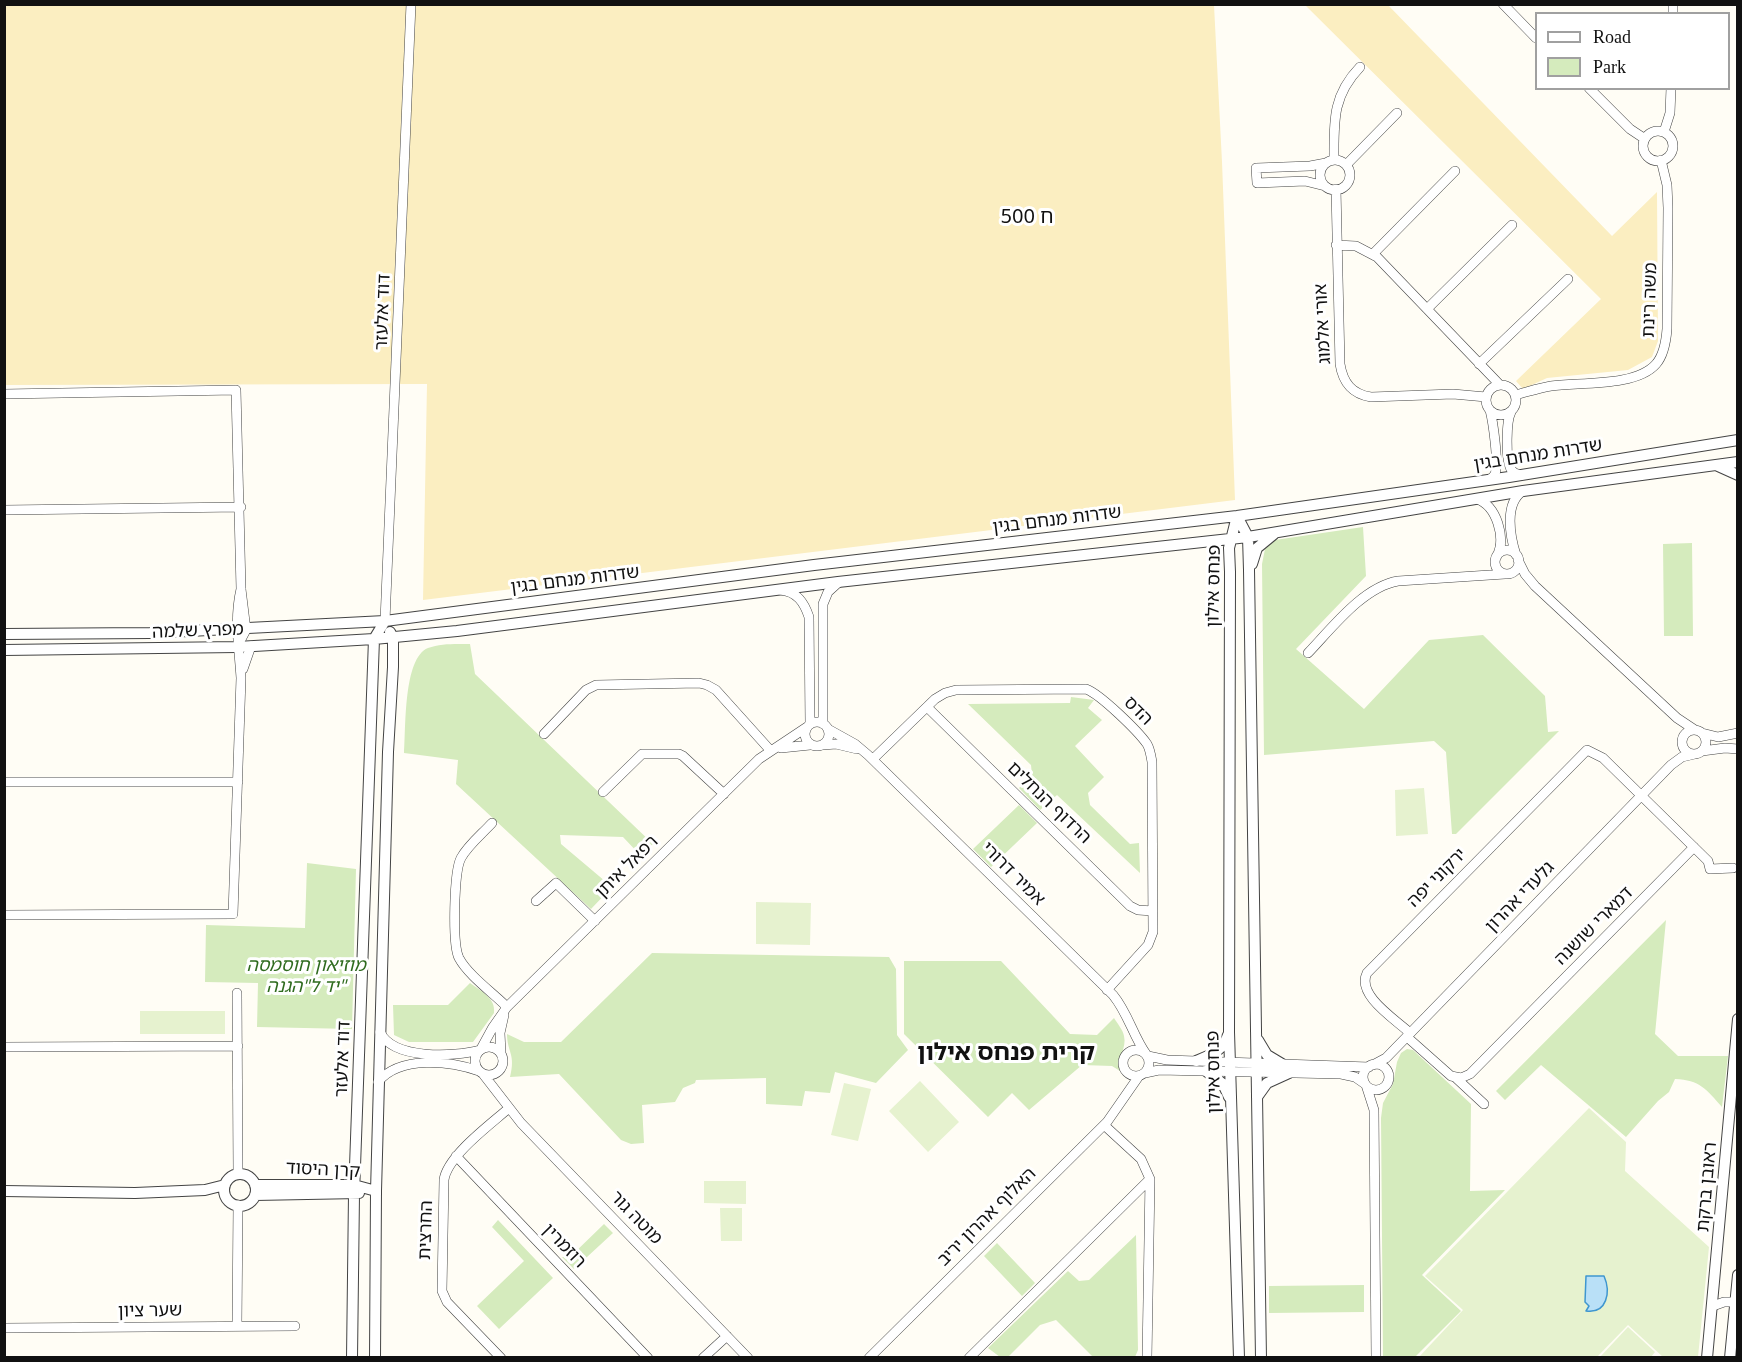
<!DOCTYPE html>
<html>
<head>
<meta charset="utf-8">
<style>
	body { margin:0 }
	#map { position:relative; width:1742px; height:1362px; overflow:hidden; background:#fffdf5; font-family:Georgia,serif }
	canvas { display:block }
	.frame { position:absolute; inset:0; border:6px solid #111; pointer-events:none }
	.legend { position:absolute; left:1535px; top:12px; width:195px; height:78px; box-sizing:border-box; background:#fff; border:2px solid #a0a0a0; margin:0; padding:8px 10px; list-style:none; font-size:18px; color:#111 }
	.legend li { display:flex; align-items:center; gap:12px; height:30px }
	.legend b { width:30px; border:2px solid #a0a0a0 }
</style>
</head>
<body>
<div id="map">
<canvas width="1742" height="1362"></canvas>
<div class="frame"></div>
<ul class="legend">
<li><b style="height:8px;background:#fff"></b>Road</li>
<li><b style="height:16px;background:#d5ebbd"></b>Park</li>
</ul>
</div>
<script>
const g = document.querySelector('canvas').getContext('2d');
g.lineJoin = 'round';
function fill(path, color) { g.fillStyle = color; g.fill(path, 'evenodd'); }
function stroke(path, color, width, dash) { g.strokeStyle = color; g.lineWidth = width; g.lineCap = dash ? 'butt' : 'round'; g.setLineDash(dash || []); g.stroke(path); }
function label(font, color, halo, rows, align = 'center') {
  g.font = font + ' Georgia,"Noto Sans Hebrew",serif'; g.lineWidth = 6; g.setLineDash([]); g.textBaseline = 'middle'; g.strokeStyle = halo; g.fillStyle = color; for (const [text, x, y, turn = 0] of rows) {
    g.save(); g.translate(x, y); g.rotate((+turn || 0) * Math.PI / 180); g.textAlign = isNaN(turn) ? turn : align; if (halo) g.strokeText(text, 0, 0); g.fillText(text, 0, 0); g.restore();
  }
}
const green = new Path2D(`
	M1363,527l3,49 -70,73 68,60 65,-69 54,-5 62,61 3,36 11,-1 -103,103h-4l-6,-82 -12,-11 -170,14 -2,-191 3,-15 10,-9z
	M1692,543l1,93h-29l-1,-92z
	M470,644l5,30 178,170 -13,11 -17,-18 -63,-2 1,9 51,43 -21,22 -135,-125 2,-24 -54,-7c2,-24 -1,-95 24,-105 13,-5 29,-4 42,-4z
	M1071,697l23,3 -6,8 14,12 -27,26 29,31 -16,16 2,12 40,39 9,-1 1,30 -83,-78 -17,15 -21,-22 13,-13 -1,-10 -63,-61 102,-1z
	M1019,805l18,18 -46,44 -18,-18z
	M307,863l49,6 -4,160 -95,-2 1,-44 -53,-1 1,-57 99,3z
	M1666,920l-11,114 23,22h50l-6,51c-16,-18 -22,-27 -47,-28l-6,13 -11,9 -32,36 -85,-72 -36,35 -9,-9z
	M652,953l237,4 7,12 1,66 11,15 -32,33 -41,-11 -5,21 -25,-2 -3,15 -36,-2v-26l-70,2 -1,3 -12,5 -8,14 -33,3 2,38 -13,1 -10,-4 -62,-66 -49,3c6,-23 -3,-25 -3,-43l17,8h37z
	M904,961h97l69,73 27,1 17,-17c3,5 9,12 10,18 3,12 -7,22 -4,35l-8,-5 -30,-1 -53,45 -17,-17 -24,24 -84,-83z
	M470,983c11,8 26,15 24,30l-21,29h-64l-15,-7 -1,-30h55z
	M1407,1049l6,1 58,54 -1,87 35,-1 -83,85 39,36 -46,46h-32l-2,-239 2,-15 10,-19 4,-22 4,-9z
	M498,1220l55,58 -54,51 -22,-23 47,-45 -32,-34z
	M604,1224l9,9 -39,36 -12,-12h8z
	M1136,1235l2,115 -3,7h-42l-37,-37 -16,5 -32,32h-8l-12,-9 80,-77 11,10 10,-1z
	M997,1243l38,40 -13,13 -38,-40z
	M1364,1285v27l-95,1v-27z`);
const sand = new Path2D(`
	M4,5h1210l8,157 13,338 -812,100 4,-216 -422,1z
	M1305,5h83l224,231 45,-44 1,149 -6,16 -24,13 -81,8 -24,11 -7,-8 85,-82z`);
const pitch = new Path2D(`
	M1424,788l4,46 -32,2 -1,-46z
	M756,902l55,1 -1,42 -54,-1z
	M140,1011h85v23h-85z
	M920,1081l39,41 -31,30 -39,-41z
	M844,1083l27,6 -13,52 -27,-6z
	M1589,1108l37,34 -1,29 84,76 -11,110h-35l-35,-32 -31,32 -179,1 45,-48 -38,-34z
	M704,1181h42v23l-42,-1z
	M720,1208h22v33h-21z
	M1628,1327l27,25 -4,5h-51z`);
const water = new Path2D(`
	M1586,1276h18c7,16 3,38 -18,35l3,-5 -4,-4z`);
const minor = new Path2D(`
	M1503,4l33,34
	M1673,14v-10
	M1589,88l41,41 15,10
	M1643 146a15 15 0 1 1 30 0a15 15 0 1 1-30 0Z
	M1664,132l6,-19 1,-25
	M1334,160c0,-38 -2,-64 26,-93
	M1320 175a15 15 0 1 1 30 0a15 15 0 1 1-30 0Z
	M1346,165l51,-52
	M1325,186l-20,-5 -48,2 -1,-15 54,-2 16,-3
	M1336,189l4,175c3,19 12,30 31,33l82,-3 33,3
	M1336,245l20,1 21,11 123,128
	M1373,254l82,-83
	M1427,309l85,-84
	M1479,364l89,-85
	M1486 400a15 15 0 1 1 30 0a15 15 0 1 1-30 0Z
	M4,394l232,-4 5,199 5,41 -9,17
	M1515,395c12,-3 24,-7 36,-9 29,-4 85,1 105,-22 8,-9 10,-22 11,-35l1,-121 -1,-23 -6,-25
	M1511,412c-5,9 -5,45 -1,55 2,6 7,7 12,8
	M1488,480c4,-2 5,-2 7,-6 4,-11 -2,-52 -5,-64
	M1477,499c20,7 29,39 20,57
	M4,510l237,-3
	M1495 562a12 12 0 1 1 24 0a12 12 0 1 1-24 0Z
	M1516,555c-6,-19 -12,-52 7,-64
	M1518,560l7,14 10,12 142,132 18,12
	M781,590c16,2 23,12 28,27l1,107
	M385,621l26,-617
	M1308,653c24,-25 55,-66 90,-72l107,-7
	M243,669l8,-23
	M927,707l203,199 8,4 15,1
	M805 734a12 12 0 1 1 24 0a12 12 0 1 1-24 0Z
	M823,724v-120l5,-12 11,-10
	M828,729l27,15 13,11 245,240c15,18 20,41 33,59
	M1682 742a12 12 0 1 1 24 0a12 12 0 1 1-24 0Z
	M1702,733l16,4 20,-4
	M544,734l42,-44 10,-5 103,-2 8,2 9,5 54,60
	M823,745l13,-1 21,5
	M781,748l29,-3
	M1702,751l23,-3 13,1
	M873,759l62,-60 10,-6 11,-3 130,-1c14,5 52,42 61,55 3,5 4,12 5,18l1,170 -5,13 -41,45
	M4,782h234
	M603,792l39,-38h37l4,2 41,38
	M492,823c-10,11 -24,22 -31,35 -7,13 -9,86 -2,100 9,17 34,35 48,49
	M536,901l20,-18 39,38
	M4,915l229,-1 8,-236c-2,-31 -7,-59 0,-89
	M237,993l1,181
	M380,1032c13,28 75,25 100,18
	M1410,1033c-15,-14 -54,-38 -43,-60l220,-223 16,8 105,103 2,8 23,-1
	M1407,1037l44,39 10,2 9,-4 224,-227
	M475 1061a14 14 0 1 1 28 0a14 14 0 1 1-28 0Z
	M4,1047l234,-1
	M481,1049l12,-22 14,-20 252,-248 48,-32
	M1123 1063a13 13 0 1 1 26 0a13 13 0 1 1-26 0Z
	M501,1053l-1,-20 4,-18
	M1148,1056l19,4 202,7
	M1363 1077a13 13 0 1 1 26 0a13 13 0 1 1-26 0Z
	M1373,1065l13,-7 285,-293 11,-8 13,-3
	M1145,1073l14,-3 182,4 14,3 10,7
	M483,1074l38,49 227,235
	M1456,1078l28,26
	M378,1082c22,-27 72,-21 101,-11
	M1366,1085l8,25 2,248
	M1104,1125l37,34 9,20 -3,179
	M456,1156l192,202
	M1713,1306l11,-4h14
	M237,1326l1,-121
	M4,1328l291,-2
	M501,1358l-54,-56 -5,-11 2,-111c3,-24 47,-56 65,-72
	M703,1358l24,-22
	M869,1358l238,-236 32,-46
	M969,1358l181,-179`);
const tertiary = new Path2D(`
	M1718,466l20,9
	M1237,516l11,21 1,33 12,788
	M1237,516l-8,32 1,24 -1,460 10,326
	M1252,564l5,-16 17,-14
	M4,634l146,-1 235,-12 429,-56 423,-49 272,-39 229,-37
	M4,650l233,-3 137,-8 83,-8 381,-49 410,-45 275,-46 215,-29
	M1258,1040l9,15 15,9
	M1196,1061c15,-6 27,-10 32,-26
	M1206,1071l17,13 6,13
	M1257,1097l10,-14 22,-10
	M224 1190a16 16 0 1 1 32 0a16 16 0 1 1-32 0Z
	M255,1185h99l22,6
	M4,1191l131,2 70,-3 20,-5
	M255,1195l104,-2
	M352,1358l2,-164 20,-555 11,-18
	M375,1358l1,-167 12,-439 5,-85v-29l-3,-6
	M1707,1358l31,-339
	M1730,1358l8,-83`);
const streetNames = [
	["משה רינת",1650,300,-88],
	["דוד אלעזר",383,312,-88],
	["אורי אלמוג",1323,324,-93],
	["שדרות מנחם בגין",1538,455,-9],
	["שדרות מנחם בגין",1057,520,-7],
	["שדרות מנחם בגין",575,580,-7],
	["פנחס אילון",1214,586,-89],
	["מפרץ שלמה",198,631,-2],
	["הדס",1138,711,45],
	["הרדוף הנחלים",1049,803,44],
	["רפאל איתן",627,867,-45],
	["אמיר דרורי",1013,874,45],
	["ירקוני יפה",1437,878,-45],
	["גלעדי אהרון",1520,897,-46],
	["דמארי שושנה",1594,926,-45],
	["דוד אלעזר",343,1059,-88],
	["פנחס אילון",1214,1072,-91],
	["קרן היסוד",323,1170,3],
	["ראובן ברקת",1707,1187,-85],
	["האלוף אהרון יריב",987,1217,-45],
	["מוטה גור",636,1218,46],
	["החרצית",426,1230,-88],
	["רוזמרין",564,1246,46],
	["שער ציון",150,1311,-1]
];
const parkNames = [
	["מוזיאון חוסמסה",306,966],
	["יד ל\"הגנה\"",306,987]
];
const neighbourhoodNames = [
	["ח 500",1027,217]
];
const districtNames = [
	["קרית פנחס אילון",1006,1053]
];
fill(green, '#d5ebbd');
fill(sand, '#fbeec1');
fill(pitch, '#e6f2cf');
fill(water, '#b9e0f7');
stroke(water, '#3f96cf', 1.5);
stroke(minor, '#444', 10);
stroke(tertiary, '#444', 12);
stroke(minor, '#fff', 9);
stroke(tertiary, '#fff', 10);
label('18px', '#111', '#fff', streetNames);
label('italic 18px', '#2f6b1f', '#fff', parkNames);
label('20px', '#111', '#fff', neighbourhoodNames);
label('bold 24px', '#111', '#fff', districtNames);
</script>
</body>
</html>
